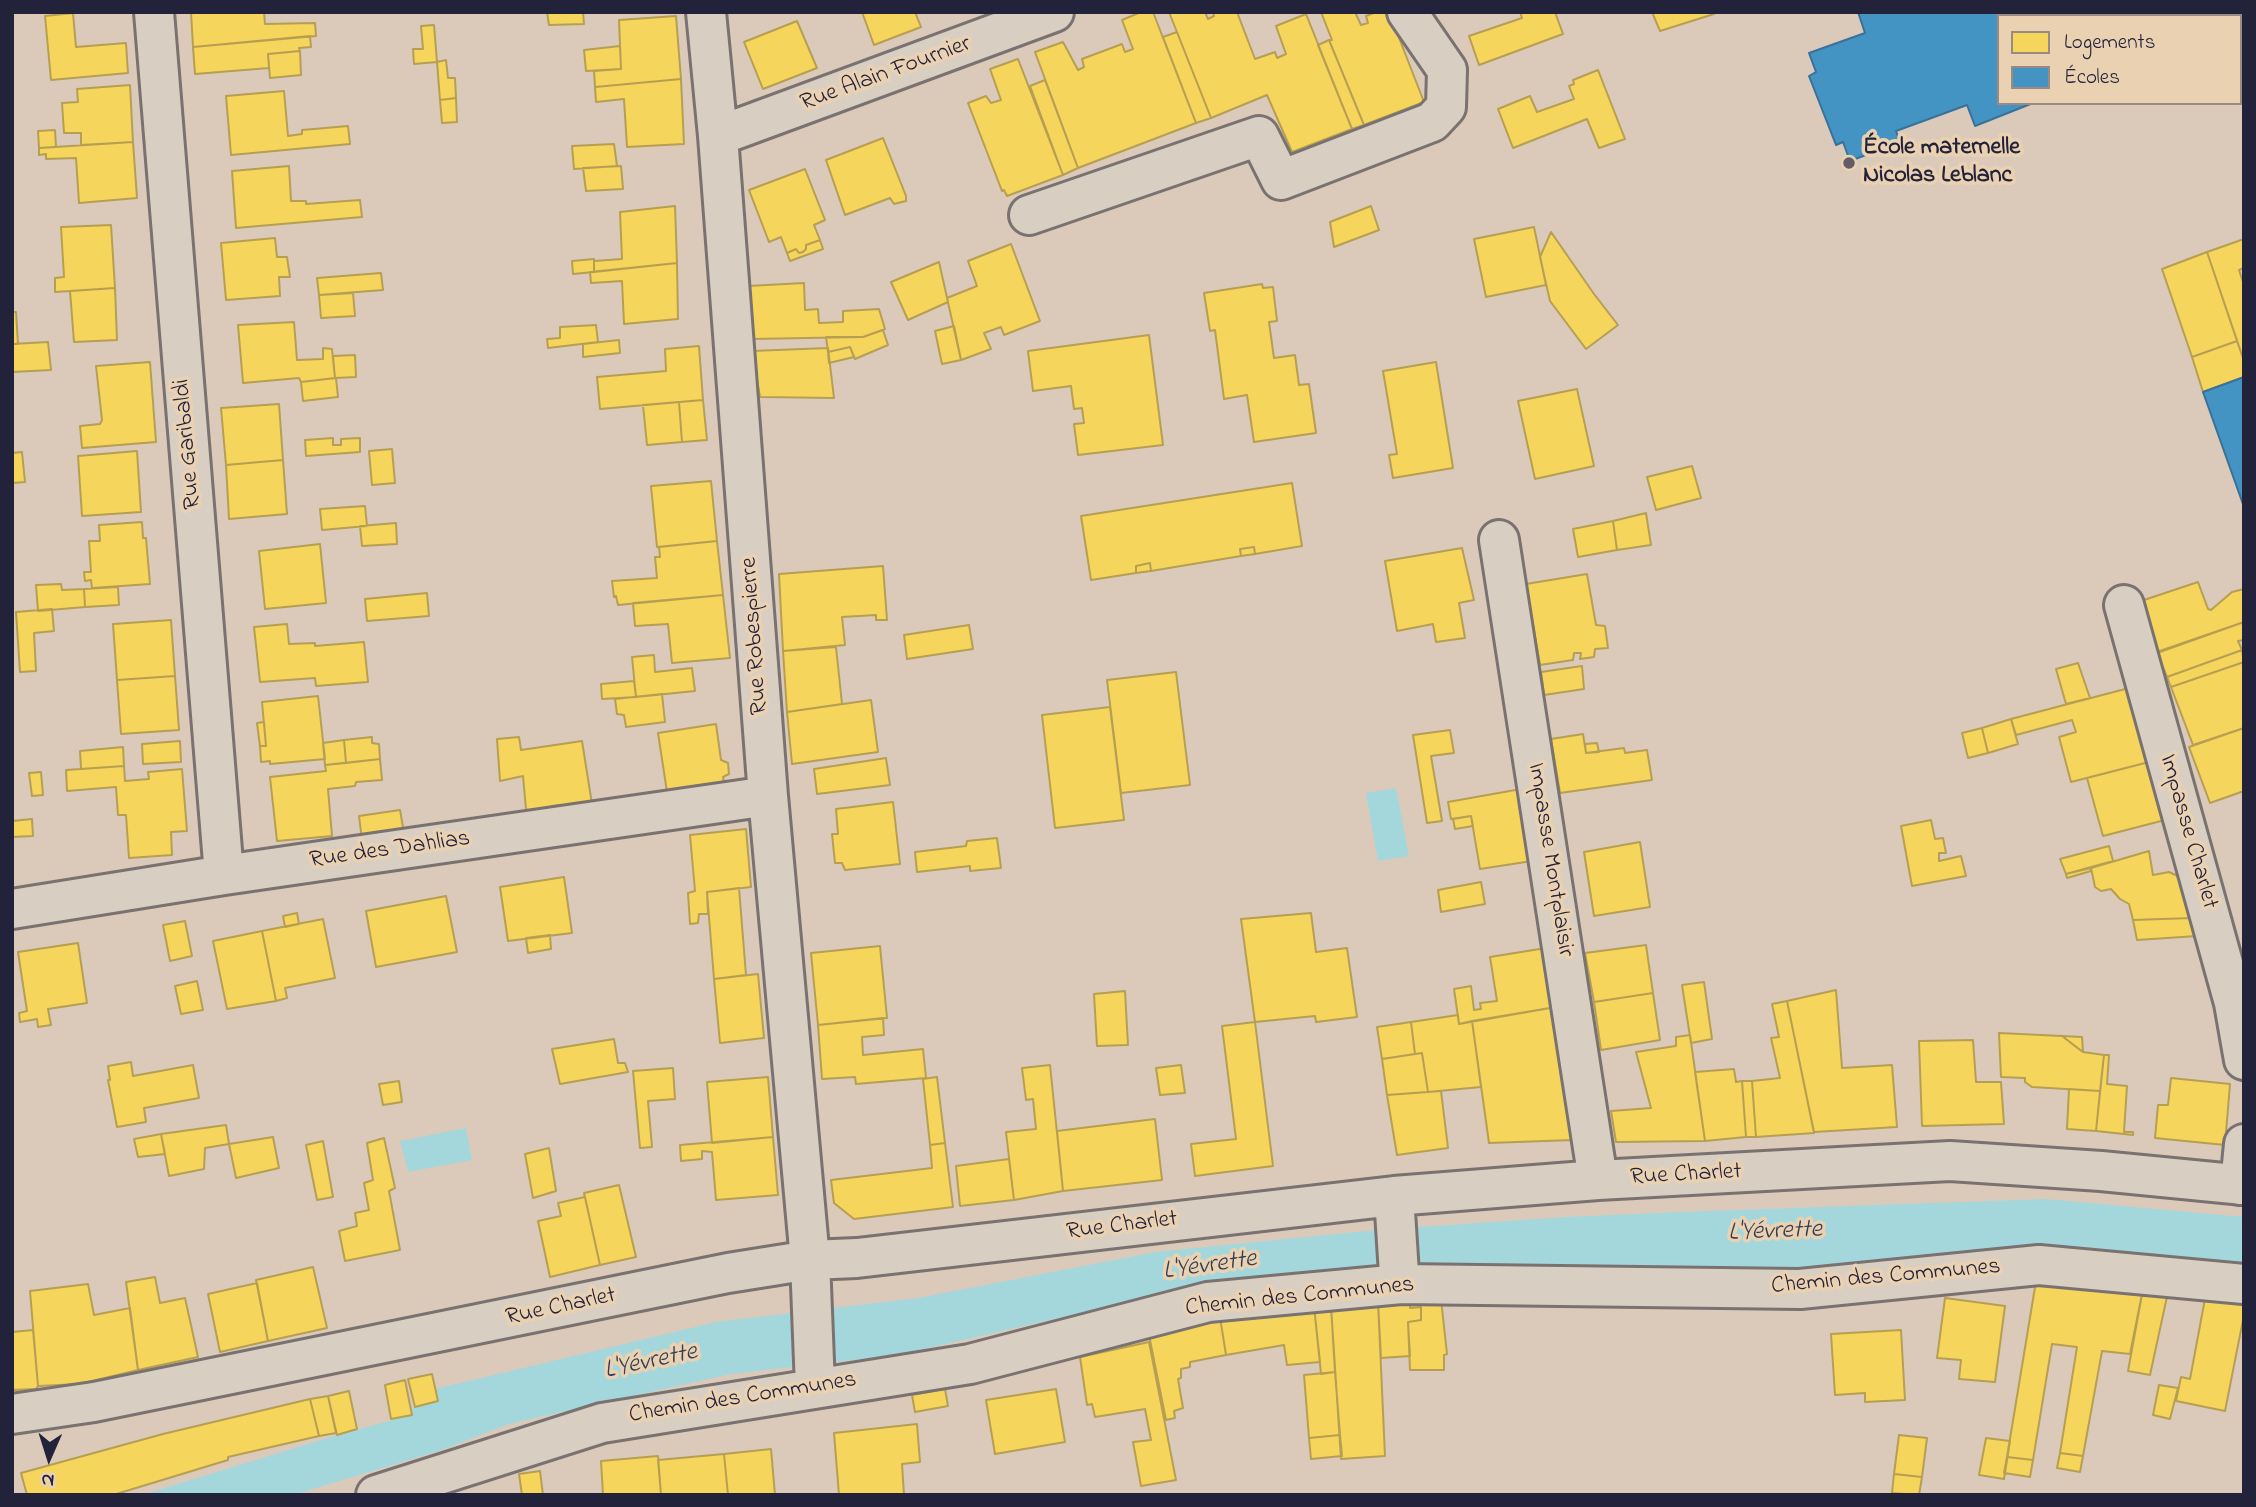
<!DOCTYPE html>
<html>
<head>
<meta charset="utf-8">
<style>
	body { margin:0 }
	#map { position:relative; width:2256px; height:1507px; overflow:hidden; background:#dbcaba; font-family:"Indie Flower",sans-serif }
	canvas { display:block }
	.frame { position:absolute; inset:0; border:14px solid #22223b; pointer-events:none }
	.legend { position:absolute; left:1997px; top:14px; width:245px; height:91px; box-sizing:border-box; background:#ead1b2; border:2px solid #9a8b82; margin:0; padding:9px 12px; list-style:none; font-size:21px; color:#22223b }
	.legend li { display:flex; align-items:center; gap:14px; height:35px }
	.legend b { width:35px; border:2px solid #9a8b82 }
	.north { position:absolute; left:14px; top:1423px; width:70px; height:70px; -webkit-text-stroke:5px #ead1b2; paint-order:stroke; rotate:183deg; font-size:19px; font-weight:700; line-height:28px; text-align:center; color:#22223b }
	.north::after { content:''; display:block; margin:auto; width:24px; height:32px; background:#22223b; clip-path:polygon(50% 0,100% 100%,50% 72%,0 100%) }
</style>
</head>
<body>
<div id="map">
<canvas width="2256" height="1507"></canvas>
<div class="frame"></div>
<ul class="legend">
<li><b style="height:19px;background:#f6d55c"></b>Logements</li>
<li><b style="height:19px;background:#4393c3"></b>Écoles</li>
</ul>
<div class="north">N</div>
</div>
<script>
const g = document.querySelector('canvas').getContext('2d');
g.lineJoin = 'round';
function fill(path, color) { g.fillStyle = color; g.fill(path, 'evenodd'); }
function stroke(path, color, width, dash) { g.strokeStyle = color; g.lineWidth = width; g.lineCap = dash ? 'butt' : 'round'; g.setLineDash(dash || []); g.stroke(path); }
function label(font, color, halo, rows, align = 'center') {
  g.font = font + ' "Indie Flower",sans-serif'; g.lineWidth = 7; g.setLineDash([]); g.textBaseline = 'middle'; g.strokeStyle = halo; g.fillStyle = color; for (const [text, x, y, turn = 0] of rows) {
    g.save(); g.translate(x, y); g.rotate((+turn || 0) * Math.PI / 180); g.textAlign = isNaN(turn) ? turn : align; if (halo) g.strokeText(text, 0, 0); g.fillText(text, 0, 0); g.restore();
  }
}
const water = new Path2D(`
	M1396,788l13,68 -31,5 -12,-68z
	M466,1128l6,32 -64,12 -8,-31z
	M2046,1199l198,18v46l-166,-14 -37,-1 -266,25 -568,11 -309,71 -167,19 -222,50 -67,26 -149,45h-151l195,-60 74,-20v-7l27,-7 -3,-12 281,-67 202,-24 238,-46 220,-22 190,-13 115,-5z`);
const homes = new Path2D(`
	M191,12h73l1,12 50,-1 1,13 -123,11z
	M547,12h36l1,12 -35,1z
	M862,12h53l6,15 -47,18z
	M1141,12h12l43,111 -118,45 -43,-116 28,-10 15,28 6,-3 -2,-8 40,-15 3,8 8,-3 -11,-29z
	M1169,12h36l3,7 6,-3 -1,-4h24l18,47 20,-7 2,6 9,-4 -10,-28 30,-12 46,115 -60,23 -25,-57 -56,23z
	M1321,12h34l6,13 7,-2 -2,-7 10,-4h13l35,90 -60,23 -35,-85h3z
	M1520,12h35l8,22 -84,31 -10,-29 53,-18z
	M1652,12h61l1,2 -54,17z
	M73,13l3,34 50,-4 2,30 -77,7 -6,-64z
	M676,16l5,63 -86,8 -1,-16 27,-2 -2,-49z
	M797,21l20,47 -54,21 -19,-47z
	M434,25l3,37 -23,2 -1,-15h10l-2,-23z
	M1177,32l34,86 -15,5 -33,-86z
	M310,36l1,11 -12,1 1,3 -32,3 1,14 -74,6 -2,-27z
	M1329,40l35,85 -12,4 -34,-84z
	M620,46l1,23 -35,2 -2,-21z
	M300,51l1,24 -31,3 -2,-24z
	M1018,59l45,116 -56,21 -3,-6 -2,1 -34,-88 18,-7 5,7 10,-3 -11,-31z
	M446,60l2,18h7l1,20 -16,2 -3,-38z
	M1598,70l27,69 -26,9 -12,-29 -74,29 -15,-39 32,-13 7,16 37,-13 -5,-13 5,-2 -1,-4z
	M681,79l3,65 -57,3 -3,-48 -28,3 -1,-15z
	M1045,80l33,88 -15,7 -33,-89z
	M130,85l3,57 -52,3v-12h-17l-2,-30 16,-1 -1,-13z
	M284,91l4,45 14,-2v-4l46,-4 2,18 -119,11 -5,-59z
	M456,98l1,24 -15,1 -2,-23z
	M55,130l1,17 -17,1 -1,-17z
	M883,138l23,58v5l-12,3 -4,-6 -45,17 -19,-55z
	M133,142l4,56 -58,5 -3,-45 -30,1v-5l-7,1v-7z
	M614,144l3,22 -43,3 -2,-23z
	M289,166l2,35h15v3l54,-4 2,17 -126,11 -4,-57z
	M621,166l2,23 -37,2 -3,-23z
	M805,169l20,51 -11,5 6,15 -14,5v4l-3,3 -4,1 -3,-4 -9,4 -6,-16 -12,5 -20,-52z
	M675,206l2,57 -83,9v-11l28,-2 -2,-47z
	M1371,206l8,24 -45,17 -4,-25z
	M111,225l4,63 -60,4v-14l9,-1 -3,-50z
	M1534,227l12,58 -60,12 -12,-58z
	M1551,232l43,62 24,31 -32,24 -36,-48 -10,-44z
	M275,238l2,19h10l3,20h-11l1,19 -54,4 -5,-57z
	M2244,239v29l-5,2 5,15v76l-37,-109z
	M820,240l3,9 -33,12 -3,-8 9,-4 3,4 4,-1 3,-3v-4z
	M1011,244l29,77 -36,14 -3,-8 -17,6 7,16 -30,11 -14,-62 30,-12 -9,-25z
	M2207,252l30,89 -45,16 -30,-88z
	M594,259v13l-21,2 -1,-13z
	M939,262l9,40 -40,18 -17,-38z
	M677,263l1,56 -54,5 -2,-43 -31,2 -1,-11z
	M381,273l2,17 -64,5 -2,-17z
	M804,283l1,27 13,-1 1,14 24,-1v-11l36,-2 6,20 -22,8 -112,2 -3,-53z
	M1262,284l1,4 10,-1 4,34 -8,1 5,36 21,-3 4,30 10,-1 7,49 -62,9 -7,-47 -23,4 -9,-69 -5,1 -6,-38z
	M115,288l2,52 -43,2 -4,-51z
	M353,293l2,23 -34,2 -2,-23z
	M12,312h4l2,32h-6z
	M294,322l3,38 26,-1v-11l9,1 3,29 -34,4 -2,-4 -56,5 -5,-58z
	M596,325l2,17 -50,6 -1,-9 13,-1v-11z
	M954,326l7,34 -19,4 -7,-33z
	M883,330l5,15 -33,14 -5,-12 -22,5 -2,-15h37z
	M1149,335l14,110 -85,10 -4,-31 10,-1 -2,-15 -8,1 -3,-23 -38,5 -5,-40z
	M619,340l1,13 -37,4v-13z
	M2237,341l7,20v16l-41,15 -11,-35z
	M48,342l3,28 -39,2v-28z
	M699,346l4,54 -103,9 -3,-32 69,-6 -1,-22z
	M850,347l4,10 -25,6 -1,-11z
	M828,348l6,50 -74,-1 -8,-46z
	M355,355l1,22 -21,1 -2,-22z
	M150,362l6,80 -74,6 -2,-22 20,-2 2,-4 -6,-54z
	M1436,362l17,106 -60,10 -4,-23 8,-1 -14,-83z
	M336,378l2,19 -35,4 -2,-19z
	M1577,389l17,77 -59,13 -17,-78z
	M703,400l4,40 -25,2 -3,-40z
	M679,402l3,40 -35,3 -4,-40z
	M279,404l4,56 -57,5 -5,-57z
	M333,438v7h8v-6l19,-1v14l-54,4 -1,-16z
	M392,449l3,34 -23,2 -3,-34z
	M137,451l4,61 -59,4 -4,-60z
	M22,452l3,30 -13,1v-30z
	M283,460l4,54 -58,5 -3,-54z
	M1692,466l9,32 -45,12 -9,-33z
	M711,481l6,60 -60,6 -6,-61z
	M1292,483l10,63 -47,8 -1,-7 -14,2 1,7 -90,15 -1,-8 -14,3v7l-45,7 -10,-64z
	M365,506l2,20 -45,4 -2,-21z
	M1646,513l5,32 -34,5 -4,-29z
	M1613,521l4,29 -39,7 -5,-28z
	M142,522l1,16h3l4,46 -58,4 -1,-8 -6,1 -1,-9h7l-2,-31h11l-1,-16z
	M396,523l1,21 -35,2 -2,-20z
	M717,541l6,54 -105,10 -2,-9 -2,1 -2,-16 45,-3 -2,-21h5l-1,-10z
	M320,544l6,59 -61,6 -6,-58z
	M1254,547l1,7 -14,2 -1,-7z
	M1462,548l12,52 -15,3 6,35 -29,4 -3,-18 -36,7 -12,-70z
	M1150,563l1,8 -15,2v-7z
	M883,566l4,54h-11v-5l-34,2 3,28 -62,6 -4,-77z
	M1587,574l9,51 9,1 3,22 -13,1 -1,8 -14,2 1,-6h-7l-1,7 -33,5 -14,-81z
	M2198,582l10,27 3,1 21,-18 12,-3v33l-93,32 -10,-53z
	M61,584l1,6 22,-1 1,18 -47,4 -2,-26z
	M118,587l1,18 -34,2 -1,-18z
	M427,593l2,23 -62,5 -2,-22z
	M723,595l7,63 -58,5 -4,-39 -33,2 -2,-23z
	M52,609l2,22 -20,2 2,38 -16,1 -4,-60z
	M171,620l4,56 -58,4 -4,-56z
	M2244,622v18l-6,1 4,9 -75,27 -10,-24z
	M287,624l2,20 26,-1v3l49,-4 4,40 -52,4 -1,-8 -55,4 -6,-55z
	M969,625l4,24 -66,10 -3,-24z
	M836,647l6,57 -55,8 -4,-61z
	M2242,650l2,12 -73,25 -4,-10z
	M654,655l1,17 37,-4 3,23 -59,6 -4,-40z
	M2244,662v66l-51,17 -22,-58z
	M2078,663l12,35 -24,6 -10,-35z
	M1582,666l2,23 -40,6 -3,-23z
	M1176,672l14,113 -69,8 -14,-113z
	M175,676l4,54 -58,4 -4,-54z
	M634,681l2,16 -34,2 -1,-15z
	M2129,688l20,74 -78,20 -12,-45 17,-5 -4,-12 -56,15 -5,-16z
	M662,694l3,28 -39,5 -2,-12 -7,-1 -2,-15z
	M318,696l7,63 -55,5v-3l-9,1 -1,-16h6l-4,-44z
	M871,700l7,52 -86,12 -5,-52z
	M1110,707l14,113 -69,8 -13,-113z
	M2011,719l7,25 -30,9 -6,-25z
	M264,722l2,24h-6l-3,-23z
	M716,724l5,36 7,3 1,11 -6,3 1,6 -57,9 -9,-59z
	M1982,728l6,25 -20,5 -6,-25z
	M2244,728v63l-34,12 -21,-56z
	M1450,730l4,23 -23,3 11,65 -15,2 -14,-88z
	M1583,734l3,19 38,-5 1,5 22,-3 5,30 -92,13 -9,-54z
	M372,737v6l7,1 1,15 -34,4 -2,-23z
	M519,737l2,13 61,-9 10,63 -28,4 -1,-3 -11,1v4l-19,3 -7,-4 -3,-33 -23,5 -3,-42z
	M344,740l2,23 -21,2 -2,-22z
	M180,741l1,21 -38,2 -1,-20z
	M1597,743l2,9 -13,1 -1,-9z
	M123,747l1,19 -43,3 -1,-18z
	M886,758l4,27 -73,9 -3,-25z
	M380,759l2,21 -26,2 -1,4 -27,3 4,47 -55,5 -7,-64 56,-6 -1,-6z
	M2149,762l16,58 -62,16 -16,-58z
	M124,766l1,15 24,-2 -1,-7 34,-3 5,62 -16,1 1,23 -43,3 -3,-43h-8l-2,-28 -49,4 -1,-21z
	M41,772l2,23 -11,1 -3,-23z
	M1521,789l11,72 -52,8 -9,-53 -20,3 -3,-17z
	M893,802l7,62 -55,6 -3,-7h-7l-3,-29h6l-2,-25z
	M400,810l4,23 -42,7 -3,-24z
	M1471,816l2,10 -18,3 -2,-10z
	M32,819l1,17 -21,1v-16z
	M1931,820l4,19 8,-1 3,15h-7v8l22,-5 5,20 -54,10 -11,-60z
	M746,829l5,58 -44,5 1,22h-9l-1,9 -8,1 -2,-31 7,-2 -5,-56z
	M997,838l4,30 -31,3v-5l-53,6 -2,-20 51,-6 1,-5z
	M1640,842l10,65 -56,9 -10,-64z
	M2109,846l4,15 -47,13 -6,-15z
	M2149,851l4,24 16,-3 13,6 10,40 -59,2 -4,-16 -9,-5 -9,-10 -10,2 -6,-4 -4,-19z
	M2091,868v3l-24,7 -1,-4z
	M564,877l8,56 -64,8 -8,-54z
	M1481,882l4,22 -44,8 -3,-22z
	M739,888l7,87 -32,4 -7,-87z
	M446,896l11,56 -81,15 -10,-56z
	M297,913l2,11 -14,3 -2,-11z
	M1311,913l5,39 31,-4 10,69 -41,5 -1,-6 -60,6 -14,-103z
	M2192,918l5,18 -60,4 -4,-20z
	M323,919l12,59 -50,10 2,10 -11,3 -14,-70z
	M185,921l7,35 -22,5 -7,-36z
	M262,931l14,70 -49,8 -14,-68z
	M550,935l1,14 -23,4 -2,-15z
	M78,943l9,60 -39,6 3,16 -13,2 -1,-8 -17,3 -1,-9 8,-2 -9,-59z
	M1646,945l7,48 -59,9 -9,-49z
	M880,946l7,72 -69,7 -7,-72z
	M1546,948l10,59 -97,17 -5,-35 17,-3 3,24 7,-1 -1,-6 17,-2 -7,-44z
	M758,974l6,64 -44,5 -6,-64z
	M197,981l6,29 -22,4 -6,-28z
	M1704,982l8,57 -21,4 -9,-58z
	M1836,990l6,78 50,-3 5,62 -83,5 -27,-131z
	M1125,991l3,54 -31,1 -3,-52z
	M1653,993l7,47 -59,10 -7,-48z
	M1787,1001l27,132 -58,4 -4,-56 28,-3 -9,-40 8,-1 -7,-33z
	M1556,1007l17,133 -84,3 -17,-122z
	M1458,1015l1,9 13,-3 9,66 -53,5 -6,-39 -7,1 -4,-32z
	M883,1018l1,17 -22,2 1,18 60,-6 3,29 -70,6 -1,-7 -33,2 -4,-54z
	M1255,1022l18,144 -78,10 -4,-32 45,-5 -14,-113z
	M1411,1022l4,32 -33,5 -5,-32z
	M1999,1033l63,3 21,16 21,3 -4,36 -68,-4 -7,-5v-4l-24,-1z
	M1690,1035l15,106 -89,1 -5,-31 40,-3 -15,-56 40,-6v-9z
	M2062,1036l20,1 1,15 -3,-2z
	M614,1039l4,24h7l3,9 -68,12 -8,-35z
	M1973,1040l3,42h25l3,42 -82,2 -3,-85z
	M1422,1053l6,39 -41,3 -5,-36z
	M2104,1055h5l-2,29 20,2 -3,46h9v3l-37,-4z
	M131,1062l2,14 60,-11 6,33 -55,10 2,14 -29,5 -9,-47h2l-2,-14z
	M1050,1065l13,126 -49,9 -8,-68 30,-3 -3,-30 -7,1 -4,-32z
	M1181,1065l4,28 -25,2 -4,-27z
	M673,1068l2,31 -27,2 4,46 -12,1 -7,-77z
	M1734,1069l2,13 6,-1 4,56 -41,4 -10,-69z
	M768,1077l5,60 -61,6 -5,-61z
	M937,1077l8,66 -15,2 -7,-66z
	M2171,1078l59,6 -5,61 -70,-7 3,-33h10z
	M399,1081l3,21 -19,3 -4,-21z
	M1742,1081h10l4,56h-10z
	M2069,1089l31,2 -4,40 -29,-2z
	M1441,1091l7,57 -51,7 -10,-60z
	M1155,1119l7,61 -99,11 -6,-60z
	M226,1125l3,19 -24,4 -1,21 -35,7 -8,-42z
	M161,1134l4,20 -27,3 -4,-18z
	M273,1137l6,31 -43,10 -7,-34z
	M773,1137l5,58 -62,5 -4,-48 -10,-1v8l-21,2 -1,-16z
	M384,1138l11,50 -6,3 11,59 -55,11 -6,-30 18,-5 -2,-13 14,-3 -5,-27 9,-3 -6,-37z
	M323,1141l10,56 -16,3 -11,-55z
	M945,1143l8,64 -99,12 -20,-16 -3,-23 101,-12 -2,-23z
	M549,1148l7,43 -23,7 -8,-44z
	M1009,1159l5,41 -54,6 -4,-40z
	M619,1185l17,72 -36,8 -16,-72z
	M585,1197l15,68 -50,12 -12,-56 23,-5 -3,-13z
	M313,1267l14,61 -59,13 -12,-61z
	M2037,1275l106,14 -13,65 -28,-3 -19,105 -23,-3 17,-106 -25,-3 -19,116 -26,-3z
	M155,1277l5,26 25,-5 13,59 -60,13 -12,-88z
	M257,1283l11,58 -48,11 -12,-58z
	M88,1284l6,31 36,-7 8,62 -58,14 -42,2 -8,-95z
	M2207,1288l37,5v22l-19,96 -49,-10 5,-24 9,2z
	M2143,1289l25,3 -18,83 -22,-4z
	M1945,1298l60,8 -10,76 -36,-3 2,-19 -24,-2z
	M1441,1299l6,55 -3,1v15h-34l-2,-48 13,-2v-13l-11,1v-8z
	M1410,1300v8l11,-1v13l-13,2 2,34 -29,2 -3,-56z
	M1378,1302l7,154 -44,3 -10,-153z
	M1314,1306h17l4,66 -14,2z
	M1314,1306l6,56 -33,3 -3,-20 -58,10 -7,-44z
	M1219,1311l7,44 -36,7v5l-9,2v9l-3,1 5,29 -9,3 1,7 -9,2 -19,-95z
	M33,1330l5,56 -2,3 -24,1v-58z
	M1901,1330l4,70 -40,2v-9l-30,2 -4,-61z
	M1149,1342l27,138 -35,6 -8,-44 18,-2 -6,-31 -50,8 -3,-13 -5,1 -7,-48z
	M1335,1372l5,63 -31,3 -5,-63z
	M432,1374l6,27 -23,6 -7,-28z
	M405,1380l7,35 -21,4 -6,-34z
	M2159,1385l19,3 -8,31 -17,-4z
	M945,1389l3,17 -33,6 -3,-17z
	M1056,1389l9,53 -70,12 -9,-54z
	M349,1391l8,38 -20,6 -9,-39z
	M328,1396l8,37 -17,3 -9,-37z
	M310,1399l9,37 -91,21v3l-115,35h-86l-6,-22 142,-39z
	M917,1424l3,38 -18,2 2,31h-65l-5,-62z
	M1340,1435l2,21 -31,3 -2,-21z
	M1899,1435l28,3 -5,39 -28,-3z
	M1986,1438l24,3 -6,38 -25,-4z
	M771,1449l4,46h-47l-4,-41z
	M2060,1453l23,3 -3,16 -23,-4z
	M724,1454l4,41h-67l-3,-35z
	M658,1456l3,39h-58l-2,-34z
	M2007,1457l26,3 -3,17 -26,-4z
	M540,1471l3,24h-21l-3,-21z
	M1894,1474l28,3 -3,18 -27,-2z`);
const schools = new Path2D(`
	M1858,12h153l1,4h-13v87h34l-58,23 -8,-21 -71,26 4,11 -50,19 -7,-19 -7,3 -27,-69 7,-4 -7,-19 56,-20z
	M2244,377v130l-41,-115z`);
const street = new Path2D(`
	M154,12l70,863
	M706,12l12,124 50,660 42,464 5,127
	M718,136l336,-124
	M1029,215l230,-79 22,44 151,-58 14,-15 1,-37 -40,-58
	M1499,540l99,640
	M2124,605l110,398 10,57
	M12,909l212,-34 544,-79
	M2240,1185l4,-41
	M1394,1196l5,78 2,10
	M12,1414l82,-12 634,-129 82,-13 47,-2 537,-62 204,-16 352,-19 151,10 143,14
	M376,1495l226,-72 368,-59 238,-62 193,-18 399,5 239,-24 205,19`);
const markers = [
	[1849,163,7,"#635d67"]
];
const streetNames = [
	["Rue Alain Fournier",886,75,-20],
	["Rue Garibaldi",189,444,-95],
	["Rue Robespierre",756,636,-94],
	["Impasse Charlet",2187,832,74],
	["Rue des Dahlias",390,851,-8],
	["Impasse Montplaisir",1549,860,81],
	["Rue Charlet",1686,1176,-3],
	["Rue Charlet",1122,1227,-7],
	["Chemin des Communes",1886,1278,-5],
	["Chemin des Communes",1300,1298,-6],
	["Rue Charlet",561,1308,-12],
	["Chemin des Communes",743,1399,-9]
];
const poiNames = [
	["École maternelle",1863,149],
	["Nicolas Leblanc",1863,177]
];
const waterNames = [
	["L'Yévrette",1775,1233,-2],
	["L'Yévrette",1210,1267,-8],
	["L'Yévrette",651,1363,-12]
];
fill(water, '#a4d7dc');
fill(homes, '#f6d55c');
stroke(homes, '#b69f52', 2);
fill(schools, '#4393c3');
stroke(schools, '#39719a', 2);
stroke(street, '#7a7270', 44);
stroke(street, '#d8cec2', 38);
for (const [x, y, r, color] of markers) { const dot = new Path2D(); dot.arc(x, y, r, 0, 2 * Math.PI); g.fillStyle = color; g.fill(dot); stroke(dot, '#ead1b2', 2.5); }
label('24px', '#22223b', '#ead1b2', streetNames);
label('bold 24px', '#22223b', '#ead1b2', poiNames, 'left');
label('italic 26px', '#323e55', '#ead1b2', waterNames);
</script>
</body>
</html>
